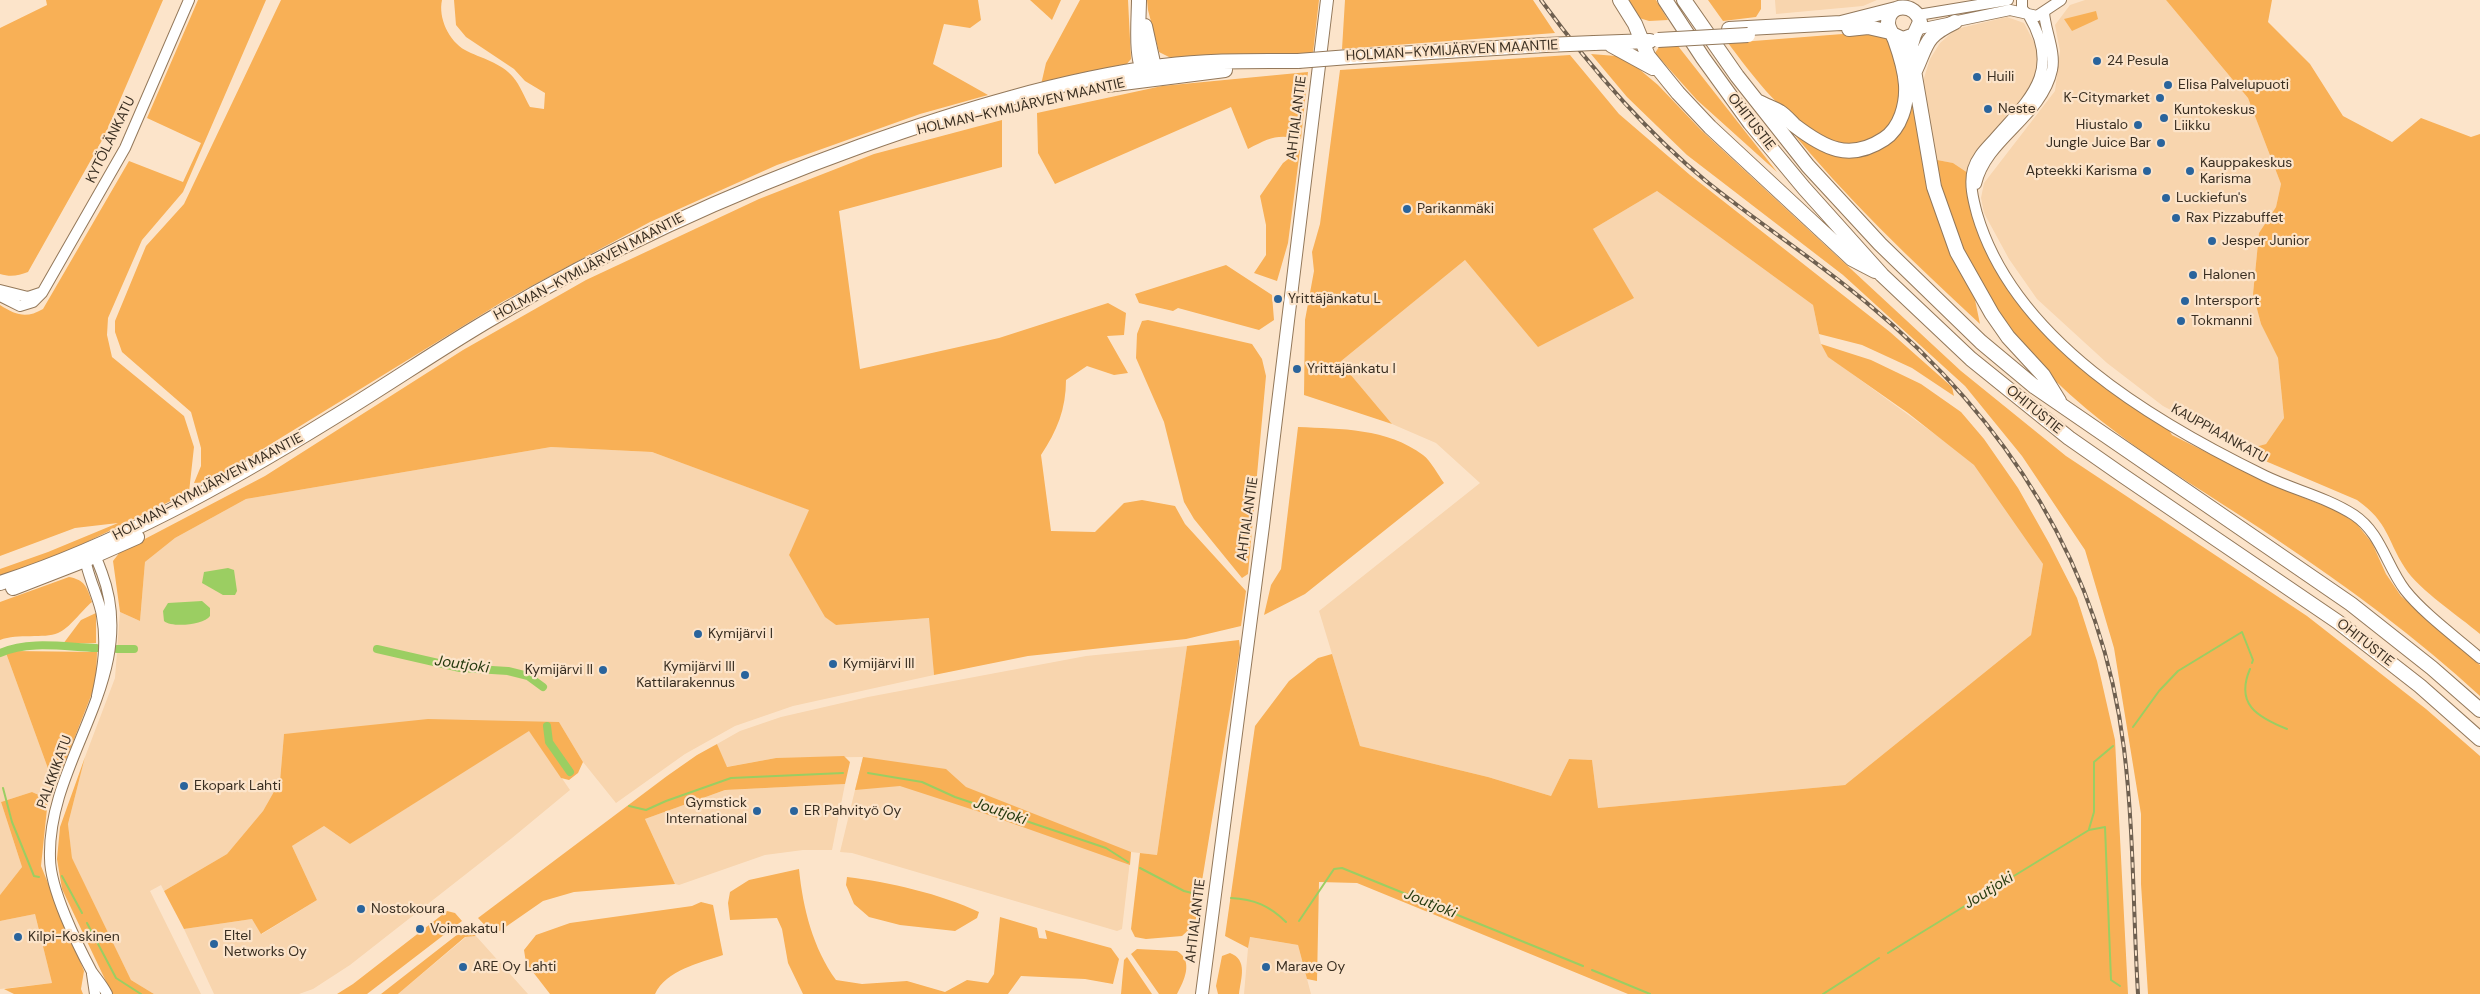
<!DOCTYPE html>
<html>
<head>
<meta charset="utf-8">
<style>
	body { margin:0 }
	canvas { display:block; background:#fce4ca }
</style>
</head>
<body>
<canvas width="2480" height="994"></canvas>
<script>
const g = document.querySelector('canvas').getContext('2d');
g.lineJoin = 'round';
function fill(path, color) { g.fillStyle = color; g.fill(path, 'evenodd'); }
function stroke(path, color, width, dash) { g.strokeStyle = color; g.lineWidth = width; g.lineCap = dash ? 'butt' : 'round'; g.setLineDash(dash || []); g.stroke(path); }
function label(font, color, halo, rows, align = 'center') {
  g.font = font + ' "DM Sans",sans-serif'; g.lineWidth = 4.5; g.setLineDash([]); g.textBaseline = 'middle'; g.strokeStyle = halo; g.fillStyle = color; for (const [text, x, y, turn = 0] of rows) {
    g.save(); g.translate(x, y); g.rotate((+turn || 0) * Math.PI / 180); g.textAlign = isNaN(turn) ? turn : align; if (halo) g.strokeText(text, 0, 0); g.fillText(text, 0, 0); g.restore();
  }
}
const built = new Path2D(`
	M1775,0h102l-14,6 -87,8z
	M2085,0h81l82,98 33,86 -5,23 -17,26 -6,61 8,30 17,34 6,60 -18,26 -11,3 -14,-4 -55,-25 -23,-12 -56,-43 -70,-64 -28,-40 -25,-46 -3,-15 3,-15 71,-92 5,-40 -5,-26 15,-20z
	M2007,17l17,6 15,29v18l-16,30 -53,62 -2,11 -15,-10 -21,-4 -9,-78 7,-22 10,-16 16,-14z
	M1657,191l156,114 8,39 8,13 155,113 59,94 -12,71 -186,150 -247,23 -6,-48 -23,-1 -18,37 -63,-19 -128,-31 -41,-135 161,-128 -44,-40 -44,-19 -52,-62 125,-102 73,86 95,-48 -40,-69z
	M551,447l101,5 158,58 -21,45 47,70 94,-7 4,57 -141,31 -58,20 -50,28 -69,49 -33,-41 -24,-40 -275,12 -4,47 -17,30 -36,43 -63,37 -3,-6 -11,6 51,103h-47l-23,-14 -59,-121 -4,-35 17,-67 30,-79 5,-66 20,9 5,-59 30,-24 71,-39z
	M1187,646l-30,209 -26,-3 -9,77 -5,2 -265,-78 -12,-1 23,-95 -87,1 -50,9 -9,-23 23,-13 41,-14 87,-20 218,-41z
	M6,653l48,132 -6,14 -16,-7 -31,10 21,65 -22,28v-239z
	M529,730l41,60 -58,48 -162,127 -37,24 -14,5h-85l-30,-65 68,-10 10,15 55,-34 -25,-54 32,-20 26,18z
	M845,784l-13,66h-29l-38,5 -86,30 -4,-1 -30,-65 80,-29z
	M35,914l17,69 -52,6v-68z
	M476,936l52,58h-130l68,-57z
	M1249,937l49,8 13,49h-67z`);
const green = new Path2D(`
	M46,0h117l-58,135 -77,137c-10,4 -18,5 -28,2v-246l47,-23z
	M198,0h68l-83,192 -41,48 -34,78 -1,17 5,22 72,59 10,31 -5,45 -129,63 -60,23v-9l48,-17 70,-29 -43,5 -75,28v-251c16,10 26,14 43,4l86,-148 54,21 18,-39 -54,-25z
	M281,0h161c-4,18 7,41 23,50 15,8 37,13 48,27 7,8 12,21 17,30l14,2 1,-16 -20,-12 -11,-12 -48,-32 -10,-12 -2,-25h524l3,20 -11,8 -26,-4 -11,40 55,31 -68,19 -143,51 -127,57 -148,80 -293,180 -15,1 7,-17v-18l-10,-36 -69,-60 -7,-20v-11l31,-75 38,-42z
	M1030,0h31l-9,20z
	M1080,0h48l3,59 -6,7 -85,23 6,-26z
	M1147,0h172l-6,53 -142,5 -12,-6 -11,-42z
	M1345,0h188l22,33 -213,16z
	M1628,0h28l12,20 -19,1 -13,-4z
	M1708,0h53v9l-5,8 -33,4z
	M2166,0h106l-4,22 42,42 33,52 49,26 29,-24 50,19 9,-3v500c-21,-18 -61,-44 -75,-66 -19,-30 -16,-45 -48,-68l-94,-40 -8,-13 11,-3 18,-26 -6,-60 -17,-34 -8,-30 6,-61 17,-26 5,-23 -33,-86z
	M2096,11l2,8 -26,12 -8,-12z
	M1868,32c5,1 11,1 15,3 12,7 14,25 15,38 1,8 3,18 3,26 -1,8 -6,18 -11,24 -21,26 -51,26 -78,8 -34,-21 -60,-56 -84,-88z
	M1678,46l99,126 -80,-72 -42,-47 4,-6z
	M1591,54l25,2 23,13 19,16 43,45 260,241 105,85 241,160 119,93 54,47v238h-332l-7,-110v-70l-27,-166 -29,-98 -63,-94 -57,-70 -122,-111 -156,-120 -60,-58z
	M1570,55l49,59 71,61 200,157 62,55 2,9 -42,-28 -50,-23 -43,-11 -6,-29 -156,-114 -64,38 41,69 -96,49 -73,-87 -125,102 52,62 -88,-29 1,-75 9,-49 -2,-19 8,-28 20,-154z
	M1308,72l-7,67c-25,-5 -31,-1 -53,10l-17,-42 -176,77 -17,-31 -1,-40 125,-27z
	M1912,85l13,88 49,122 6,29c-68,-63 -134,-126 -193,-198l32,24 31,6 39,-15z
	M1002,120v47l-163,44 21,158 139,-31 109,-35 18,10 -2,22 -17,1 21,37 -14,2 -27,-9 -21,14c0,29 -9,51 -25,75l10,76 44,1 29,-29 18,-3 33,6 10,18 61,67 -5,35 -55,13 -158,17 -94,19 -5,-57 -93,7 -11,-8 -36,-62 20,-45 -157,-58 -101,-5 -305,52 -71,39 -30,24 -5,59 -20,-9 -7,-51 7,-9 145,-76 198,-126 123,-70 173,-81 115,-45z
	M1300,150l-12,93 -11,38 -23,-8 12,-18v-30l-6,-29 23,-33z
	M1932,159l21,4 15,10c-3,26 6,45 16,68 37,84 107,144 185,189l3,5 102,51 61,24 21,13 16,20 14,31 15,22 79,69v31c-63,-58 -132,-109 -204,-157 -91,-61 -195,-117 -263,-205 -42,-54 -62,-111 -81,-175z
	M1226,265l46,30 2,25 -15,10 -81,-22 -5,3 -34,-8 -4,-9z
	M1148,320l104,24 10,15 4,17 -18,198 -6,4 -48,-59 -10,-17 -20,-80 -28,-64 1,-24 5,-13z
	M1821,344l50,16 50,24 40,28 23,27 34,49 31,55 28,55 20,63 18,79 13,254h-500l-271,-111 -38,-1 -2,99 -10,-2 -9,-34 -48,-8 -2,11 -23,-12 30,-210 34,-45 29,-23 14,-4 28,92 128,31 63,19 18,-37 23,1 6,48 247,-23 186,-150 12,-71 -69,-99 -66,-52 -80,-56z
	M1298,427c43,2 89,1 125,28 8,6 15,20 21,28l-139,111 -41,21 7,-30 10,-16z
	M69,577c16,3 18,10 23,25 -10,8 -23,27 -34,31 -14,6 -40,0 -58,7v-38z
	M96,613v30l-33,1 18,-24z
	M1239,640l1,8 -45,276 -13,12 -36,3 -11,-2 -4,-8 9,-76 17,2 30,-209z
	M13,651l84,1 -1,31 -36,92 -6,10 -48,-132z
	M428,719l131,3 24,40 -5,11 -9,7 -8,-2 -32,-47 -179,113 -26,-18 -32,20 25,54 -56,34 -9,-15 -68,10 -20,-38 63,-37 36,-43 17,-30 4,-47z
	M717,744l10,23 49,-9 68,-2 6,6 -5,22 -120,6 -80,29 30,65 -101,8 -31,9 -49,34 -16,-17 189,-142 30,-21z
	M85,757l-17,67 4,34 59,122 23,14h-42l-50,-105 -5,-30 3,-32z
	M863,757l83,12 20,18 165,65 -1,13 -147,-52 -83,-27 -45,4z
	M32,792l16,7 -7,67 43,105 -3,18 2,5h-69l-10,-5 48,-6 -17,-69 -35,7v-26l22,-28 -21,-65z
	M799,869c4,40 14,79 37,111l26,4 45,-3 38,11 22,-12 21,3 6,-9 6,-57 37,11 2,10 8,1 -2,-9 66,18 8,11 -6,25 -28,-5 -64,-3 -13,18h-205l-15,-31 -6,-34 -5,-11 -47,2 -2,-17 2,-11 19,-12z
	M847,877c42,5 94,17 132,35l-2,6 -22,13 -55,-6 -31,-8 -15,-13 -8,-19z
	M701,902l12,3 10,50c-23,8 -57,15 -68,39h-105l-24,-31 -2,-13 12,-15 34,-12 122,-17z
	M447,911l8,2 7,8 -95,73h-30l16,-10z
	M467,927l9,9 -11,1 -67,57h-17z
	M1137,949l40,2c17,10 7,30 0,43h-18l-28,-40z
	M1230,953c18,7 11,25 9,41h-21l-2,-8 6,-30z
	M1127,957l25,37h-31l3,-34z`);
const water = new Path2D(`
	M228,568l6,2 3,21 -2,4h-12l-21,-12 2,-11z
	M202,601l8,7v8c-6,9 -38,12 -46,5l-1,-10 5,-8z`);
const stream = new Path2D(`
	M2250,669c-15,35 7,48 37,60
	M2133,727l26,-36 19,-20 64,-39 11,28 -1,3
	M868,773l54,9 33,15 151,51 22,14
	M3,788l9,34 22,54 5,1
	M629,806l17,4 20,-9 65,-23 112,-5
	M2089,829l5,-17v-50l19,-16
	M1140,868l44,23 16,4
	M62,876l20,37
	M1231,898c23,1 39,8 55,24
	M1299,921l35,-52 8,-1 241,98
	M87,923l29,55 25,16
	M1888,953l201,-123 16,-3 6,153 9,6
	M1592,970l58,24
	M1823,994l56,-36`);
const canal = new Path2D(`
	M117,649h17
	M377,649l83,19 48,3 20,5 15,11
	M0,653c29,-13 65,-6 96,-5
	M547,726l2,16 21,30`);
const minor = new Path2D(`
	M2022,0v9l6,6
	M1918,15l90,-15
	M2029,16c33,56 1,82 -35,123 -8,9 -17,17 -21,30 -4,14 0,30 4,45 37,126 177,208 288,262 29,14 61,21 89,39 27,18 32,50 51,75 18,23 52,48 75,68
	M1919,29l91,-19 27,6 24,-16
	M1976,184c10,-45 66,-67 76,-114 4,-18 -7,-40 -8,-58
	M0,290l28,7 12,-4
	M0,296l20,10 13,-4 9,-9 83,-145 64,-148
	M97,696c6,-27 10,-53 5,-80 -2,-18 -21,-52 -16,-67 10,4 12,14 16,24 39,104 -55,186 -52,285 0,31 27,86 42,114 5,7 11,14 15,22
	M92,974l3,20`);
const major = new Path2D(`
	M1202,994l61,-468 64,-526`);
const highway = new Path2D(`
	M1139,0c0,18 -5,66 9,77
	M1620,0l15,24 13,32 30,37 32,34 142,132 23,12
	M1665,0l38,58 47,65 54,65 78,87 89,84 98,79 53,37 216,147 82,64 60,53
	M1684,0l53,76 71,90 72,78 101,98 54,45 316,217 81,64 48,42
	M1145,26l9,41 -1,8
	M1729,29l112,-6 55,-14
	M1849,29l19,-2 22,5
	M1914,35l-3,10 1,14 22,128 23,65 35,62 16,23 35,38 16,26
	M1594,43l56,-2
	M1611,45l42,23
	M1349,57l196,-12
	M1915,71c13,-28 9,-34 40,-49
	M1107,85l118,-15
	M1759,102c7,4 15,6 21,10 5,3 10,9 14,13 30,23 55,37 90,14 17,-11 23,-35 22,-54 -1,-15 -6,-31 -11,-45 -2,-6 -7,-11 -7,-17 0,-21 29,-20 32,-1l-6,13 -11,4 -11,-5
	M0,583c117,-38 227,-100 331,-164 55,-33 108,-70 163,-102 117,-70 239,-125 367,-171 98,-35 199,-66 302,-80 45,-6 90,-5 135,-5
	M13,588l72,-28 52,-23`);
const rail = new Path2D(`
	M1541,0c49,67 101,128 165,181 52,42 110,79 161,122 140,116 235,264 257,446 10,81 9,164 14,245`);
const highwayBridge = new Path2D(`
	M1658,40l90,-5
	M1545,45l49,-2
	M1298,61l51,-4`);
const markers = [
	[2097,61,5,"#2a649c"],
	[1977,77,5,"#2a649c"],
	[2168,85,5,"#2a649c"],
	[2160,98,5,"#2a649c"],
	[1988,109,5,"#2a649c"],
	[2164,118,5,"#2a649c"],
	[2138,125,5,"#2a649c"],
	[2161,143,5,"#2a649c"],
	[2147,171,5,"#2a649c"],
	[2190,171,5,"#2a649c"],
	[2166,198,5,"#2a649c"],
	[1407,209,5,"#2a649c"],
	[2176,218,5,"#2a649c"],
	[2212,241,5,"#2a649c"],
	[2193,275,5,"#2a649c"],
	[1278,299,5,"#2a649c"],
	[2185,301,5,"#2a649c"],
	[2181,321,5,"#2a649c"],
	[1297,369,5,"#2a649c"],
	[698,634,5,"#2a649c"],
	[833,664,5,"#2a649c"],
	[603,670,5,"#2a649c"],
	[745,675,5,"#2a649c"],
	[184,786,5,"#2a649c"],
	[757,811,5,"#2a649c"],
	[794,811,5,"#2a649c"],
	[361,909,5,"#2a649c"],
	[420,929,5,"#2a649c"],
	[18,937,5,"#2a649c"],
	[214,944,5,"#2a649c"],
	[463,967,5,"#2a649c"],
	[1266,967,5,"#2a649c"]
];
const streetNames = [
	["HOLMAN–KYMIJÄRVEN MAANTIE",1452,51,-3],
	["HOLMAN–KYMIJÄRVEN MAANTIE",1021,107,-13],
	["AHTIALANTIE",1297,118,-83],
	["OHITUSTIE",1751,122,52],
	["KYTÖLÄNKATU",111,140,-64],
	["HOLMAN–KYMIJÄRVEN MAANTIE",589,267,-28],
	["OHITUSTIE",2034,410,39],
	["KAUPPIAANKATU",2219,434,29],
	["HOLMAN–KYMIJÄRVEN MAANTIE",208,487,-28],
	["AHTIALANTIE",1248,519,-82],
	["OHITUSTIE",2365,643,38],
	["PALKKIKATU",55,772,-70],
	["AHTIALANTIE",1196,921,-83]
];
const poiNames = [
	["24 Pesula",2107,61],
	["Huili",1987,77],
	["Elisa Palvelupuoti",2178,85],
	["K-Citymarket",2150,98,"right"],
	["Neste",1998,109],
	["Kuntokeskus",2174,110],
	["Liikku",2174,126],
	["Hiustalo",2128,125,"right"],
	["Jungle Juice Bar",2151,143,"right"],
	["Kauppakeskus",2200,163],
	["Karisma",2200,179],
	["Apteekki Karisma",2137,171,"right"],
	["Luckiefun's",2176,198],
	["Parikanmäki",1417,209],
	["Rax Pizzabuffet",2186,218],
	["Jesper Junior",2222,241],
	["Halonen",2203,275],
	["Yrittäjänkatu L",1288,299],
	["Intersport",2195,301],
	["Tokmanni",2191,321],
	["Yrittäjänkatu I",1307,369],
	["Kymijärvi I",708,634],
	["Kymijärvi III",843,664],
	["Kymijärvi III",735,667,"right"],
	["Kattilarakennus",735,683,"right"],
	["Kymijärvi II",593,670,"right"],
	["Ekopark Lahti",194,786],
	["Gymstick",747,803,"right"],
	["International",747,819,"right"],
	["ER Pahvityö Oy",804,811],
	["Nostokoura",371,909],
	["Voimakatu I",430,929],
	["Eltel",224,936],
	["Networks Oy",224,952],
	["Kilpi-Koskinen",28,937],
	["ARE Oy Lahti",473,967],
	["Marave Oy",1276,967]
];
const waterNames = [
	["Joutjoki",462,665,8],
	["Joutjoki",1000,812,19],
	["Joutjoki",1989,891,-32],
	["Joutjoki",1430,904,22]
];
fill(built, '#f8d5ae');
fill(green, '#f8b056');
fill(water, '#9bce62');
stroke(stream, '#9bce62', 2);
stroke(canal, '#9bce62', 8);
stroke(minor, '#93785a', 12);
stroke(major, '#93785a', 14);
stroke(highway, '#93785a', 16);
stroke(minor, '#fff', 10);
stroke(major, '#fff', 12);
stroke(highway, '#fff', 14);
stroke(rail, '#6f6050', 4);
stroke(rail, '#fce4ca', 2, [5.5]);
stroke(highwayBridge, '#93785a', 16, []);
stroke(highwayBridge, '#fff', 14);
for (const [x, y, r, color] of markers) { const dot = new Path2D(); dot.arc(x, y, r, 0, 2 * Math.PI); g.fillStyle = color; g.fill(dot); stroke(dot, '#fce4ca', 2); }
label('14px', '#3a2f22', '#fce4ca', streetNames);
label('14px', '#3a2f22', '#fce4ca', poiNames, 'left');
label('italic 15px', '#263a0e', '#fce4ca', waterNames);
</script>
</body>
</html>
